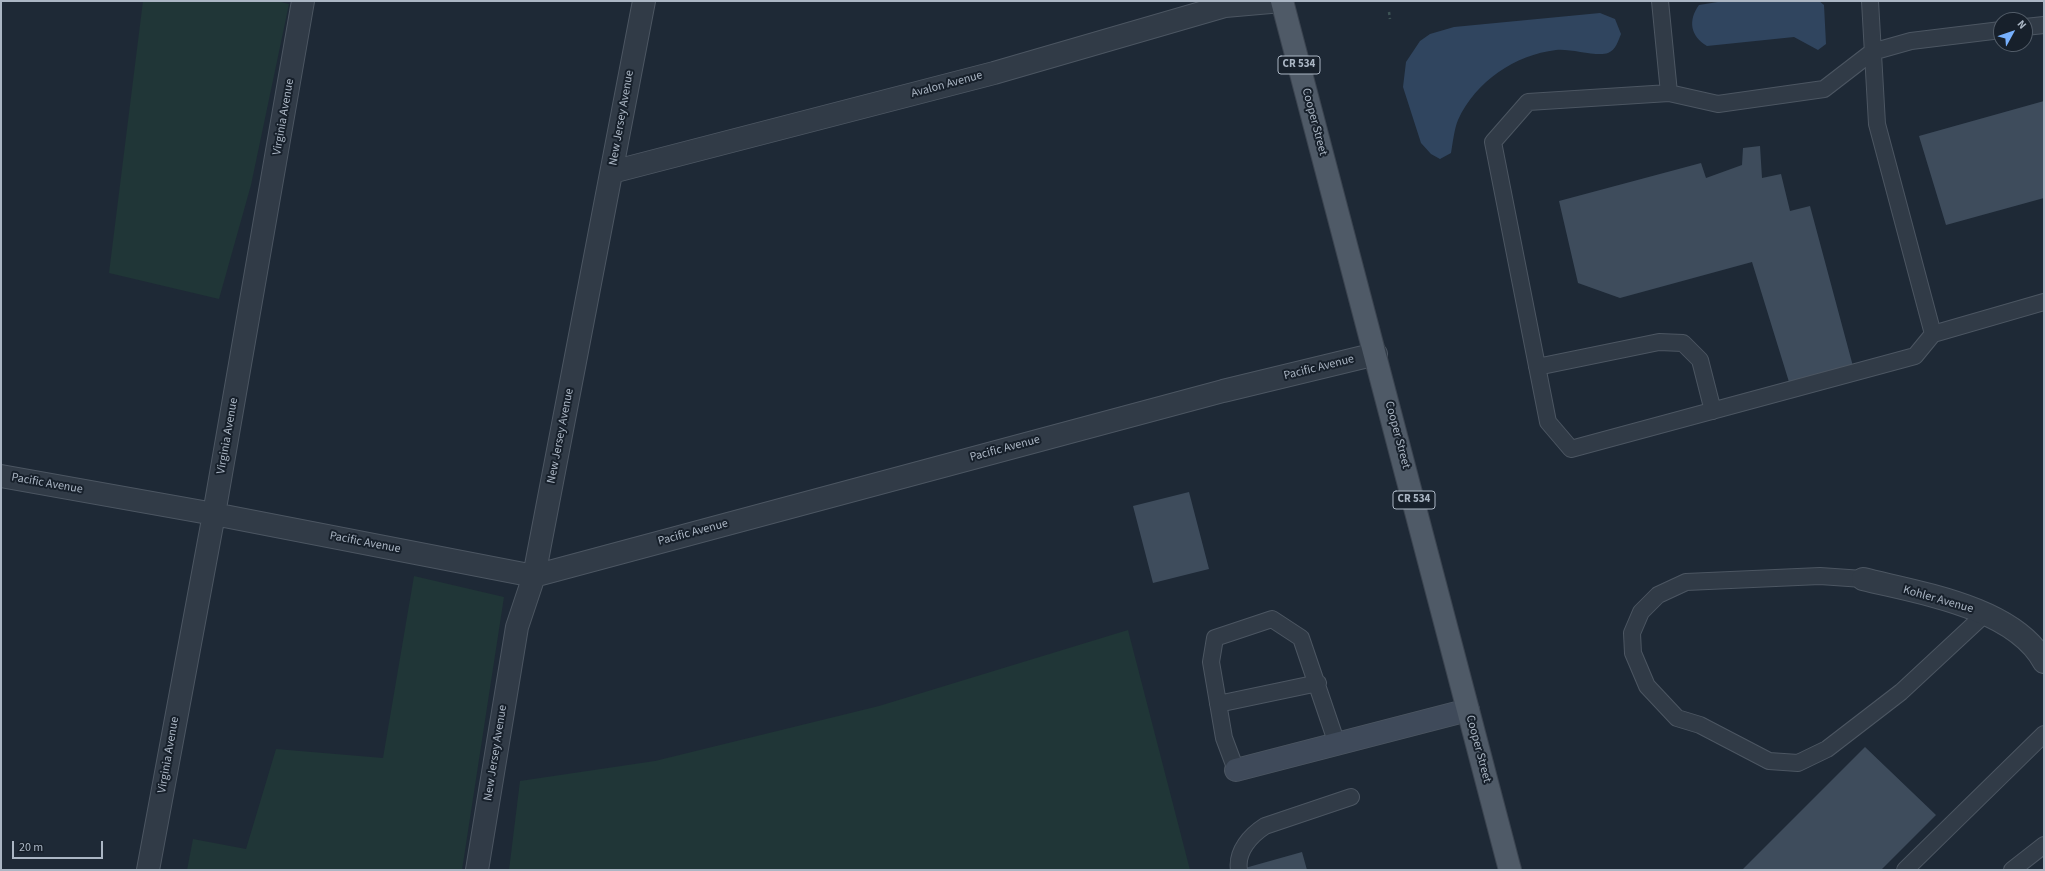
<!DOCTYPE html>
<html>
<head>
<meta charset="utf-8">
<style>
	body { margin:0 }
	#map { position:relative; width:2045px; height:871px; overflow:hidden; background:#1e2936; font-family:"Source Sans 3",sans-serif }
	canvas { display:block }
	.frame { position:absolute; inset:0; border:2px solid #abb6c4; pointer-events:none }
	.north { position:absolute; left:1993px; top:12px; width:40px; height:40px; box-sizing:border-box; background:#17202b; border:1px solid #525c68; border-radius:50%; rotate:50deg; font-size:11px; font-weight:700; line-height:16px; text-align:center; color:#abb6c4 }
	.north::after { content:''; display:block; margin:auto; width:14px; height:18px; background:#77b0fd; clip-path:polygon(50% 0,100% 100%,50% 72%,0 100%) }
	.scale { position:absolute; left:12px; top:841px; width:91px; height:18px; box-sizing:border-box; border:2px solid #abb6c4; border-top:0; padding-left:5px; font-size:12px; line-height:14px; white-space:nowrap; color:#abb6c4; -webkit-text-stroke:3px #17202b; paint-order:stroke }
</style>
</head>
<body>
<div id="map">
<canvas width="2045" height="871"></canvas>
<div class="frame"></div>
<div class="north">N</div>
<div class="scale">20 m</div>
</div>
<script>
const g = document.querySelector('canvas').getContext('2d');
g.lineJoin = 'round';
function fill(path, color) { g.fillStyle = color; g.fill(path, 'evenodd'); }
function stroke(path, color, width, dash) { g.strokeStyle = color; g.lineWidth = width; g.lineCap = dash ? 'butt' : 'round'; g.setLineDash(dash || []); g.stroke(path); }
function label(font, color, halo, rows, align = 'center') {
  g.font = font + ' "Source Sans 3",sans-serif'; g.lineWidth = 4; g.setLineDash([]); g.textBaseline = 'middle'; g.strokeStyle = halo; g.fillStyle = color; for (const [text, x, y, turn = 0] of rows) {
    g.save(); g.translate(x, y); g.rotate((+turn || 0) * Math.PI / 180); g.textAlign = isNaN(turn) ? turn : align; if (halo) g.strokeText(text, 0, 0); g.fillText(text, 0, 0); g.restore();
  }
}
const green = new Path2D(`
	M143,1h134l12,3 -38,181 -32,114 -110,-26z
	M414,576l90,21 -42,273h-275l6,-31 53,10 30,-100 107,9z
	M1128,630l62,240h-681l11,-89 135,-20 224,-55z`);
const water = new Path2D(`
	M1724,1h95l5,4 2,39 -8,6 -24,-13 -87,9c-17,-10 -19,-26 -8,-41z
	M1600,13l15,6 6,15c-3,7 -5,16 -13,19 -11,4 -39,-5 -52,-3 -41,5 -80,31 -98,70 -4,10 -5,22 -7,33l-11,6 -9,-5 -10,-11 -18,-56 3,-25 14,-21 10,-7 24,-7z`);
const building = new Path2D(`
	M2044,101v97l-98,27 -27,-89z
	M1760,146l2,32 19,-4 9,37 20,-5 44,164 -65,12 -37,-120 -132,36 -42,-15 -19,-82 142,-38 5,15 36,-13 1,-17z
	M1189,492l20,77 -56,14 -20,-77z
	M1865,747l71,68 -55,55h-139z
	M1302,852l5,18h-61l-1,-2z`);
const path = new Path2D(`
	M1389,12l1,7`);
const lane = new Path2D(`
	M1660,1l9,92
	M1870,1l7,123 56,210
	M2025,27l19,-2
	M2001,30l-90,11 -39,11 -48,37 -106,15 -49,-11 -141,9 -35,40 55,280 23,27 344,-93 18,-22 111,-32
	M1537,367l122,-25 24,1 17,17 13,51
	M1863,579l-43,-3 -134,6 -28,13 -17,17 -9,21 1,20 14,33 30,32 23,7 69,36 29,2 29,-14 74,-57 84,-78
	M1218,704l100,-21
	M1236,770l-12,-32 -13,-76 4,-24 57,-19 29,19 36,106
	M1239,870c-3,-19 12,-35 26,-44l86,-29
	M1905,870l139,-136
	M2012,870l32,-25`);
const street = new Path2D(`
	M612,172l382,-99 231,-67 57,-5
	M1,476l213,38 320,62 689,-185 153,-37
	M1863,579c56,14 151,28 181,83
	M148,870l66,-356 89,-513
	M477,870l40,-243 17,-51 110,-575`);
const secondary = new Path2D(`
	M1236,770l232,-60`);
const primary = new Path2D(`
	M1282,1l228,869`);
const shields = [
	[1299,65,42],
	[1414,500,42]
];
const shieldNames = [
	["CR 534",1299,65],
	["CR 534",1414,500]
];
const streetNames = [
	["Avalon Avenue",947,85,-15],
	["Virginia Avenue",284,117,-80],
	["New Jersey Avenue",622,118,-80],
	["Cooper Street",1314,122,75],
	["Pacific Avenue",1319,368,-14],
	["Cooper Street",1397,435,75],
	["Virginia Avenue",228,436,-80],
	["New Jersey Avenue",561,436,-79],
	["Pacific Avenue",1005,449,-15],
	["Pacific Avenue",47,484,10],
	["Pacific Avenue",693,533,-15],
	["Pacific Avenue",365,543,11],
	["Kohler Avenue",1938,600,16],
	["Cooper Street",1478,749,75],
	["New Jersey Avenue",496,753,-81],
	["Virginia Avenue",169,755,-80]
];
fill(green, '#203637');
fill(water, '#30455f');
fill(building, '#3e4c5c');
stroke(lane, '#4c5662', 18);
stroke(street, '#4c5662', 24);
stroke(secondary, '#4c5662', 24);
stroke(primary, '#3b4450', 24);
stroke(path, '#3d5355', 2.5, [3, 3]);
stroke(lane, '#313b47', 16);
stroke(street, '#313b47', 22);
stroke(secondary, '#3f4a5a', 22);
stroke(primary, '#4f5a67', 22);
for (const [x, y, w] of shields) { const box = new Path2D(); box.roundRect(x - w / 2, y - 9, w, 18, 3); g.fillStyle = '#17202b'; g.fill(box); stroke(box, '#abb6c4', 1); }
label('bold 11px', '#abb6c4', null, shieldNames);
label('12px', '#abb6c4', '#17202b', streetNames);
</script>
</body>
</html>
